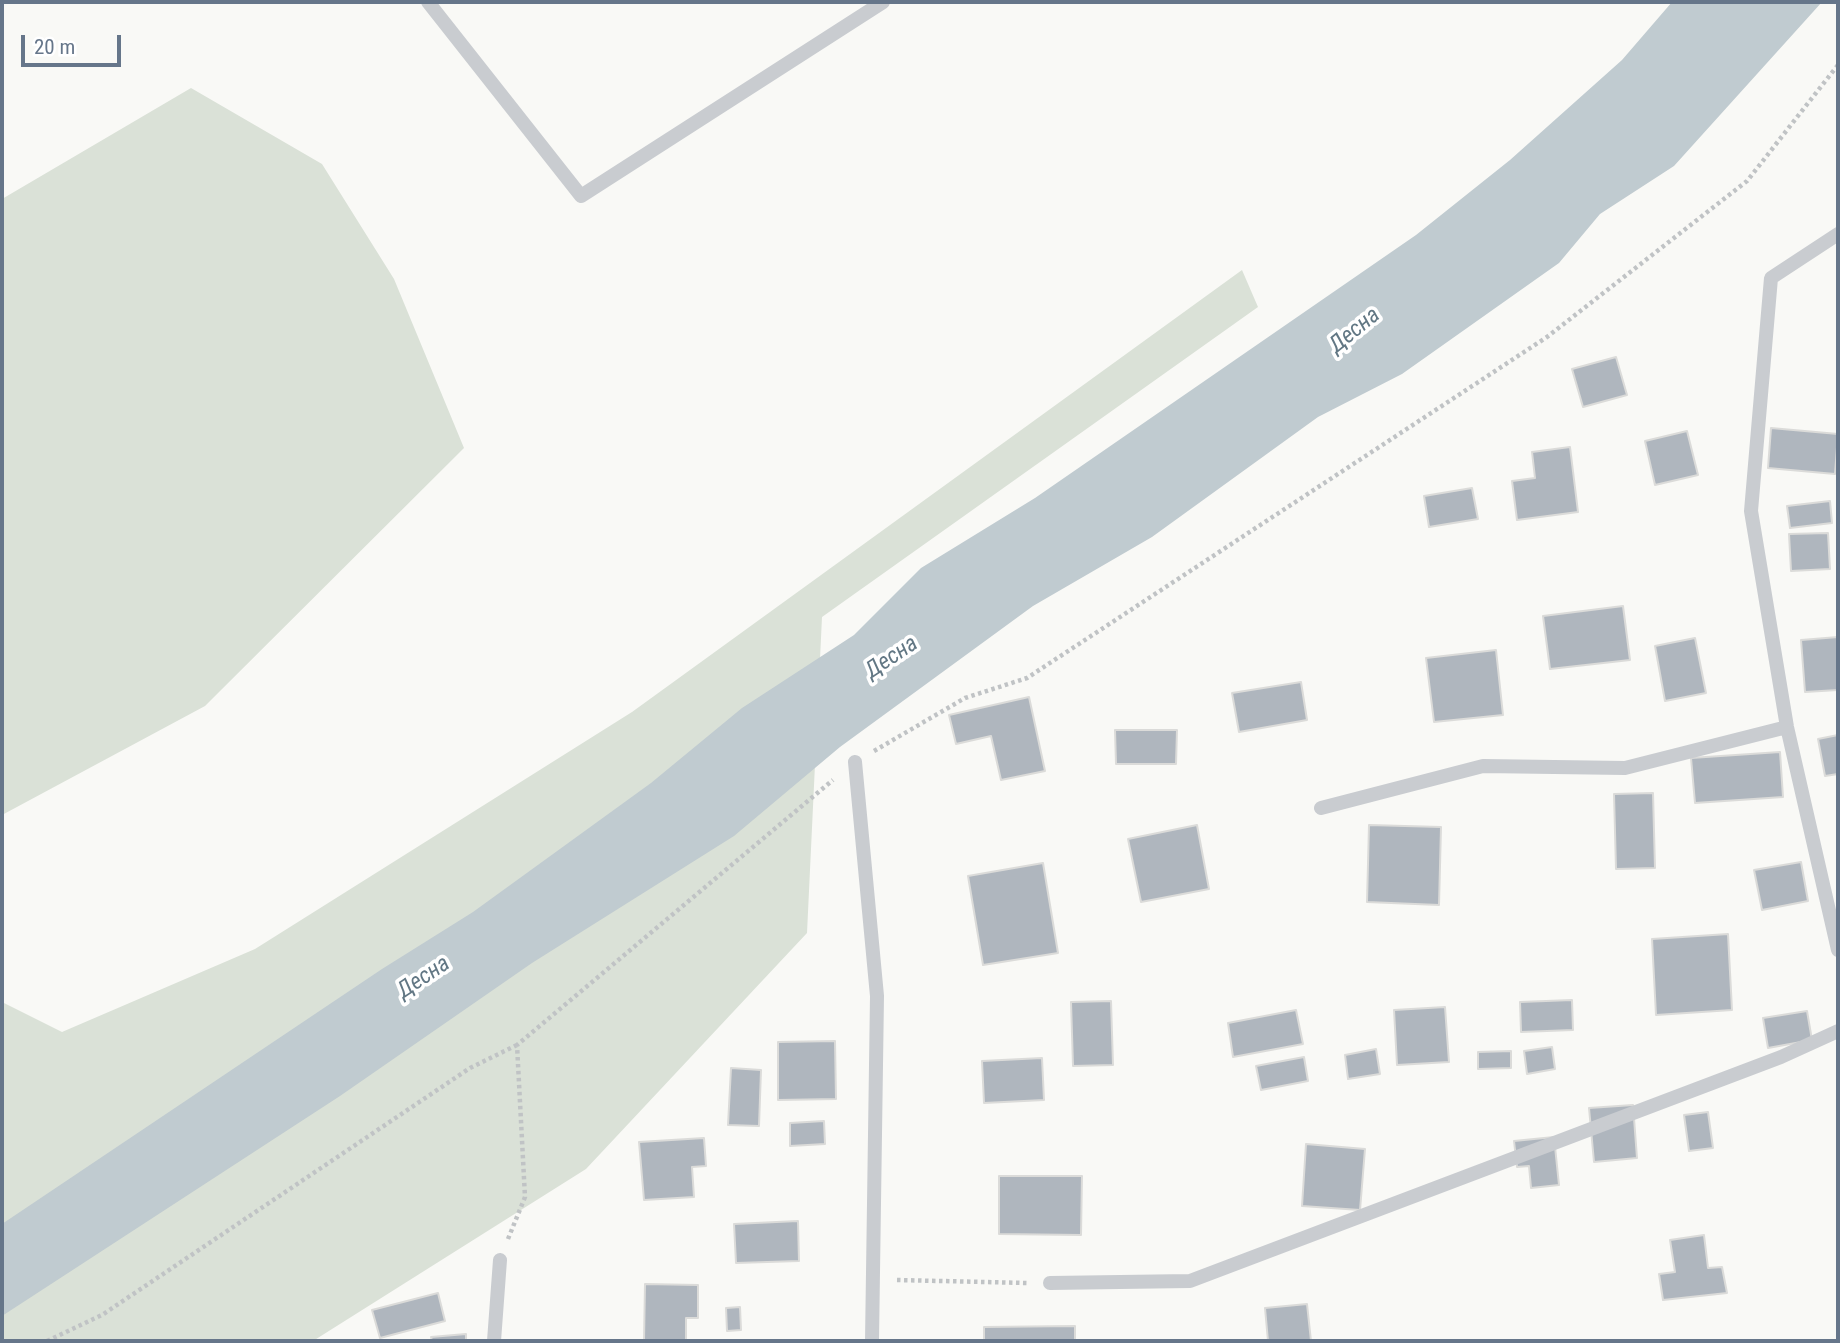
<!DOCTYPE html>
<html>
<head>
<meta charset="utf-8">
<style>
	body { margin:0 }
	#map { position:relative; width:1840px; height:1343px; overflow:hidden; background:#f9f9f6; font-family:"Roboto Condensed",sans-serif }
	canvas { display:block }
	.frame { position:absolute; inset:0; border:4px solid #66768a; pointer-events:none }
	.scale { position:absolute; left:21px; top:35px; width:100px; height:32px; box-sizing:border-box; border:4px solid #66768a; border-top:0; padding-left:9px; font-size:21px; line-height:24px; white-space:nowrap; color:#66768a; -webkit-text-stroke:5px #fff; paint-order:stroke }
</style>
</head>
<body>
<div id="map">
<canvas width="1840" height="1343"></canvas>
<div class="frame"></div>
<div class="scale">20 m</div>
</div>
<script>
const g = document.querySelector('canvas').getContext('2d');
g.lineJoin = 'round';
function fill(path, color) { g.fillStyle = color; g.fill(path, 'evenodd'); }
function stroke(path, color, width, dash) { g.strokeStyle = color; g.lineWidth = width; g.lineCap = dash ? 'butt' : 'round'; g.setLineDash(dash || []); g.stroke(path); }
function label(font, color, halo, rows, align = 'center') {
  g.font = font + ' "Roboto Condensed",sans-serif'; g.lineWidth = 7; g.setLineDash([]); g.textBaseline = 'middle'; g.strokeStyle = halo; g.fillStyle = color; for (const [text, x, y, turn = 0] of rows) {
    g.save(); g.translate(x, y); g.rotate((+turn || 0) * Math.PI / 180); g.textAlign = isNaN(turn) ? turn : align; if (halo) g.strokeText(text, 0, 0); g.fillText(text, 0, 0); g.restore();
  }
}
const green = new Path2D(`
	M191,88l131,76 72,115 70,169 -259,258 -203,109v-616z
	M1242,270l16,37 -436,310 -15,316 -221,236 -273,172h-311v-339l60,30 193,-83 377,-237z`);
const water = new Path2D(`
	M1672,2h150l-148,164 -74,48 -41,49 -157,111 -84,43 -166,120 -119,69 -193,141 -106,89 -202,127 -192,133 -338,220v-92l380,-255 91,-57 178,-129 91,-75 112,-73 67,-67 114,-70 381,-263 94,-75 112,-100z`);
const building = new Path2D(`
	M1616,357l11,38 -44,12 -11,-38z
	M1771,428l67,6 -3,40 -67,-6z
	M1687,431l11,44 -43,10 -10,-44z
	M1570,447l8,65 -61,8 -5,-39 23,-3 -3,-26z
	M1472,488l6,31 -49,8 -5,-31z
	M1830,501l2,22 -42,5 -3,-22z
	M1828,533l2,36 -39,2 -2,-37z
	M1623,606l7,54 -80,9 -7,-53z
	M1838,637v53l-33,2 -4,-52z
	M1695,638l11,55 -41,8 -10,-55z
	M1496,650l7,65 -69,7 -8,-64z
	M1301,682l6,38 -68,12 -7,-39z
	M1029,697l16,74 -44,9 -10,-44 -35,8 -7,-29z
	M1115,730h62l-1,34h-60z
	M1838,735v39l-13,2 -7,-37z
	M1780,752l3,45 -88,6 -4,-45z
	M1653,793l2,75 -39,1 -2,-75z
	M1197,825l12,64 -68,13 -13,-63z
	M1369,825l72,2 -2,78 -72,-3z
	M1801,862l7,39 -46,9 -8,-40z
	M1043,863l15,90 -75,12 -15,-89z
	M1728,934l4,76 -76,5 -4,-76z
	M1572,1000l1,30 -52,2 -1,-30z
	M1111,1001l2,64 -40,1 -2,-64z
	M1445,1007l4,55 -52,3 -3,-55z
	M1296,1010l7,34 -70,13 -5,-34z
	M1807,1011l5,29 -44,8 -5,-30z
	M835,1041l1,58 -58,1v-58z
	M1552,1047l3,22 -28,5 -3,-23z
	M1376,1049l4,25 -32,5 -3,-24z
	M1511,1051v17l-33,1v-17z
	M1304,1057l4,24 -47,9 -5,-24z
	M1042,1058l2,42 -60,3 -2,-42z
	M731,1068l30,2 -2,56 -31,-1z
	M1633,1105l4,53 -43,4 -5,-54z
	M1708,1112l5,36 -24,3 -5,-36z
	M824,1121l1,23 -35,2v-23z
	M1554,1137l5,48 -28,3 -2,-22 -12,1 -3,-26z
	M704,1138l2,28 -14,1 2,30 -50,3 -5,-58z
	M1306,1144l59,5 -5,61 -58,-4z
	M999,1176h83l-1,59 -82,-1z
	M798,1221l1,40 -63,2 -2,-39z
	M1704,1235l4,33 14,-1 5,26 -64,7 -4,-26 16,-2 -5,-32z
	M645,1284l53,1v33h-12v23h-42z
	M438,1293l7,28 -65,17 -8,-28z
	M1307,1304l4,37h-43l-3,-33z
	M740,1307l1,23 -14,1 -1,-23z
	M1075,1326v15h-91v-14z
	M466,1334v7h-34l-1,-4z`);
const path = new Path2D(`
	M874,751l91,-53 62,-20 520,-341 200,-156 91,-116
	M508,1239l17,-42 -8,-152 316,-265
	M897,1280l131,3
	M47,1341l55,-26 368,-247 47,-23`);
const service = new Path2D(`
	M428,2l153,194 302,-194
	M1838,234l-67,44 -20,233 36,216 51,223
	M855,762l22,234 -5,345
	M1321,808l162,-42 142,2 162,-41
	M1050,1283l140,-2 591,-224 57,-26
	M494,1341l6,-81`);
const waterNames = [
	["Десна",1355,331,-39],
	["Десна",892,658,-34],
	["Десна",424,978,-34]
];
fill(green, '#dae1d7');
fill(water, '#c0cbd0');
fill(building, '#afb6be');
stroke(building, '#dbdbd9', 2);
stroke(path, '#c0c3c5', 4.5, [3.5, 3.5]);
stroke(service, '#c9ccd0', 14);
label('italic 23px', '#627784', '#fff', waterNames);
</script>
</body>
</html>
